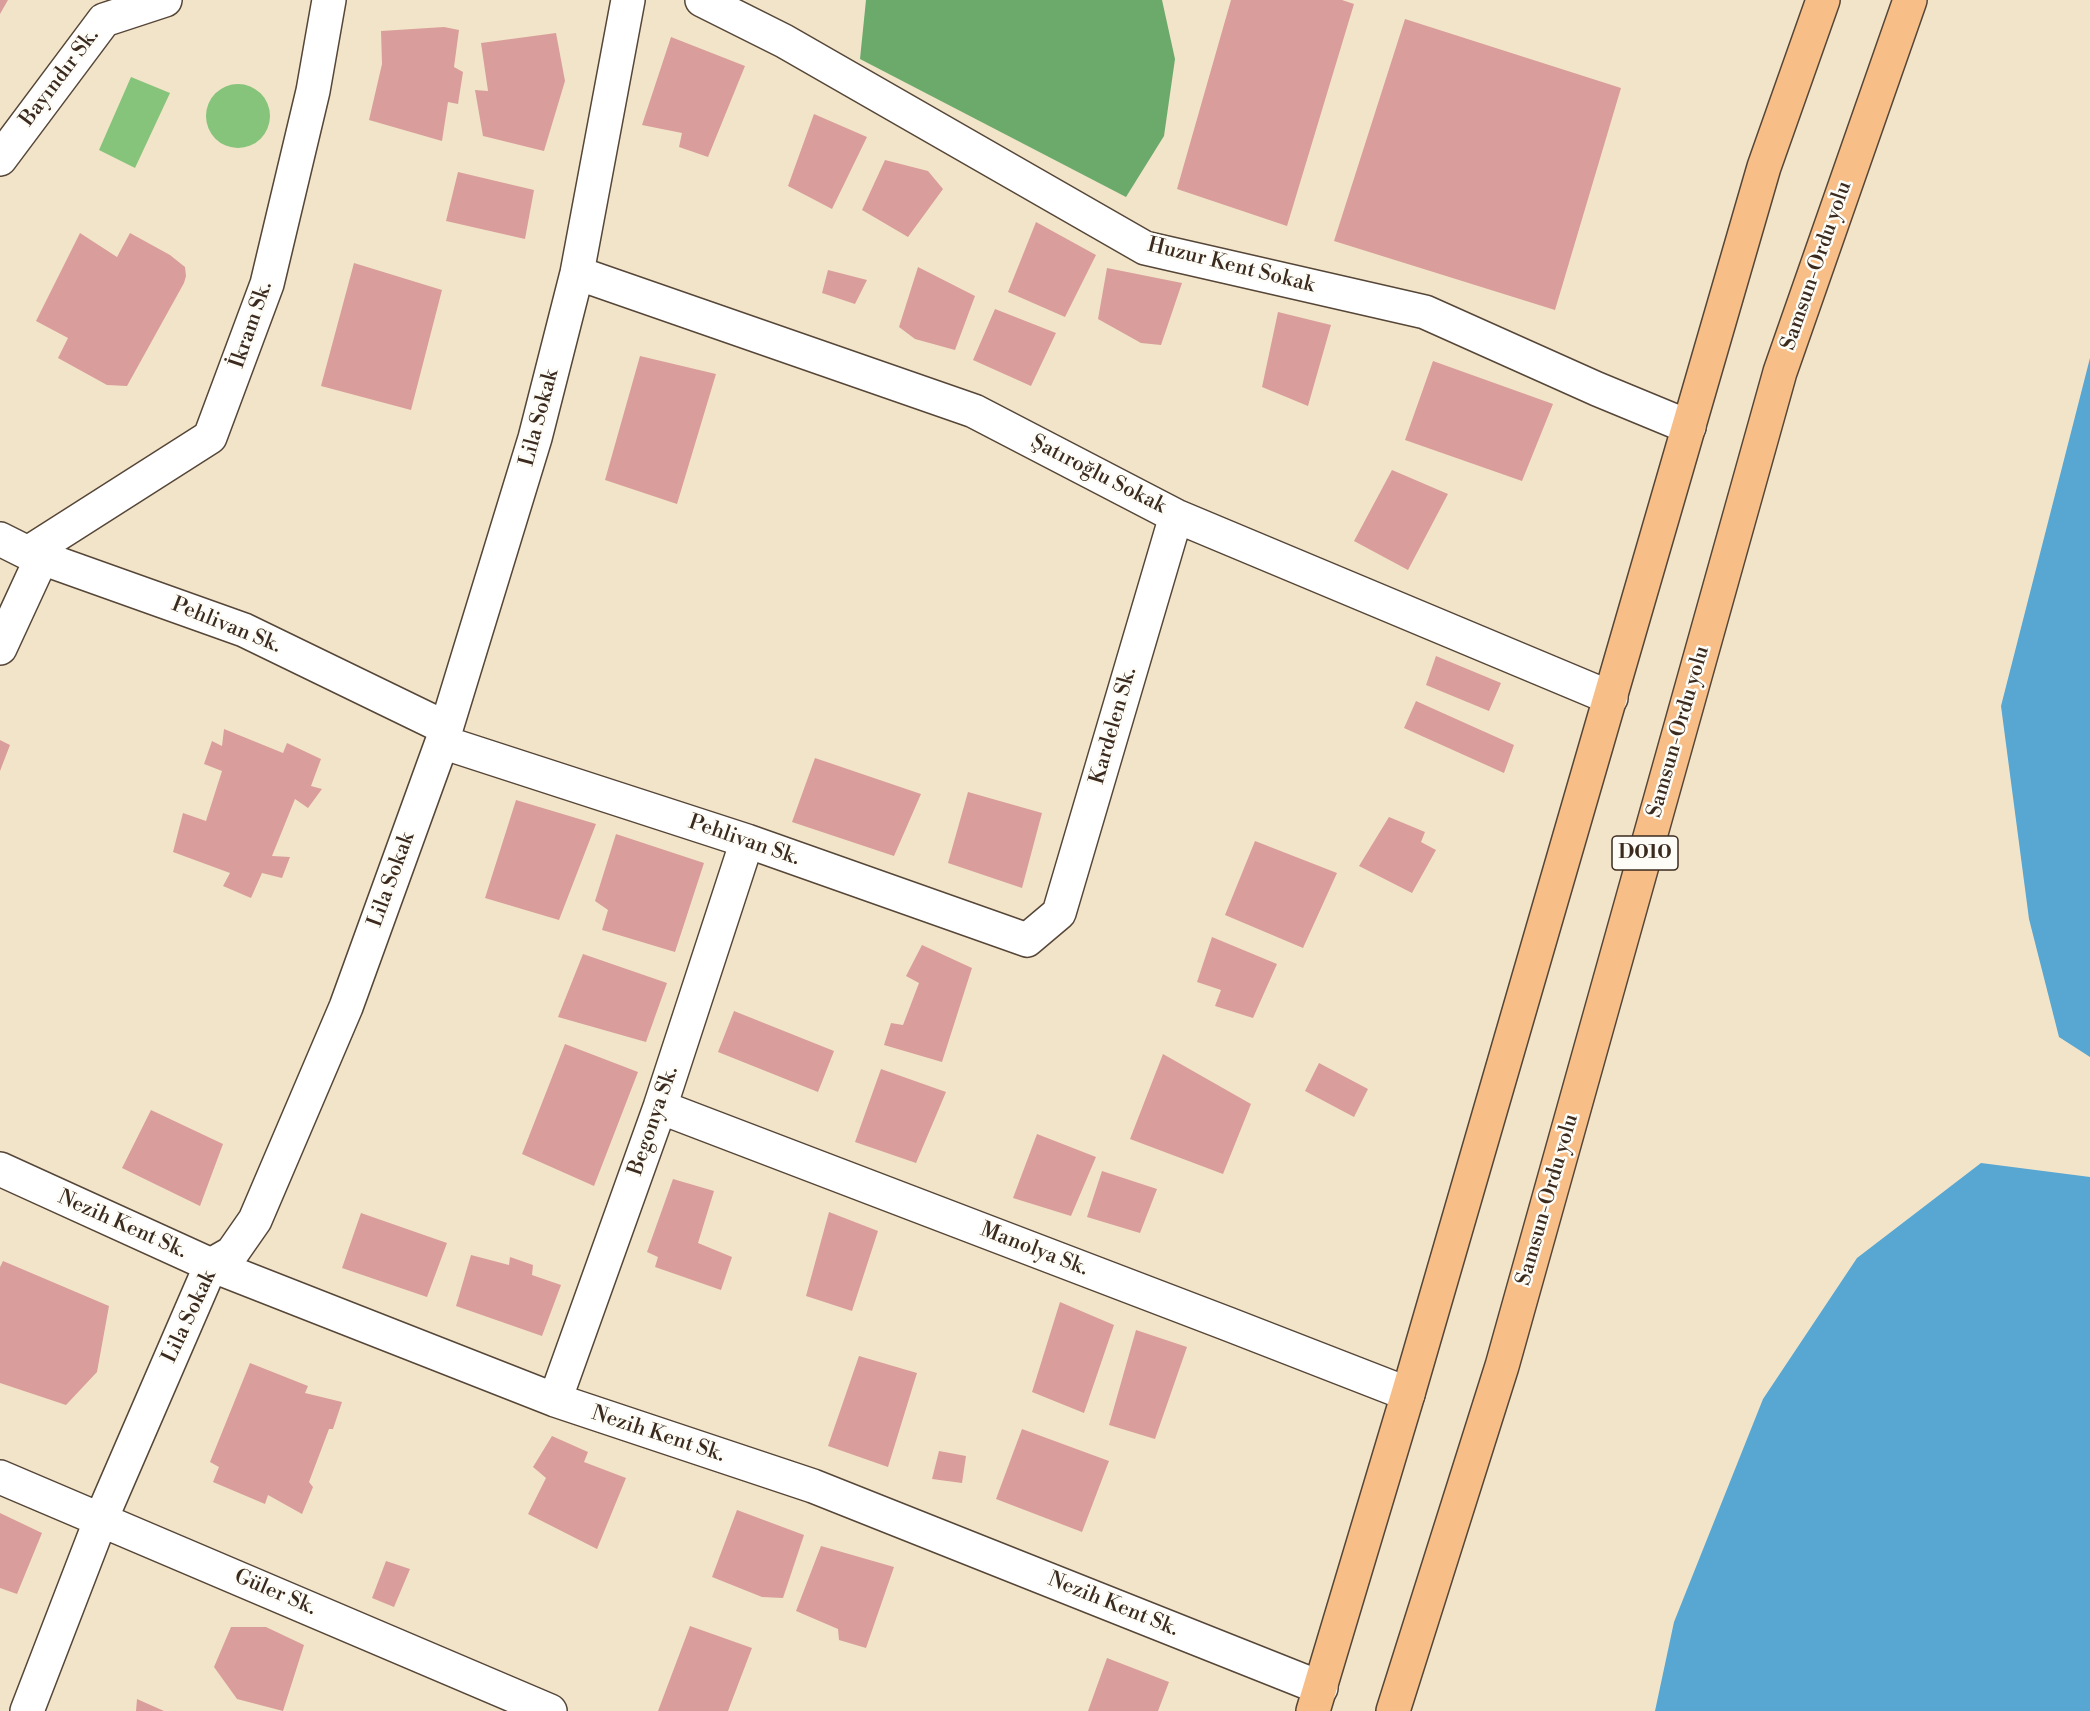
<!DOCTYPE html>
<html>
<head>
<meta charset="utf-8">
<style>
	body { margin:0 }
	canvas { display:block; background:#f2e4c8 }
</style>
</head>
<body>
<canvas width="2090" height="1711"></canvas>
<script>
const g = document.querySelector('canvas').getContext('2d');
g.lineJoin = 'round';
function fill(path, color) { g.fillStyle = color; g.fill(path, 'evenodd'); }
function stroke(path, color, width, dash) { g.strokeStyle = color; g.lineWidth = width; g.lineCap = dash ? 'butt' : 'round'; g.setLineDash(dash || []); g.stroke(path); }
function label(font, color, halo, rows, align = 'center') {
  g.font = font + ' "Libre Bodoni",serif'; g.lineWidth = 5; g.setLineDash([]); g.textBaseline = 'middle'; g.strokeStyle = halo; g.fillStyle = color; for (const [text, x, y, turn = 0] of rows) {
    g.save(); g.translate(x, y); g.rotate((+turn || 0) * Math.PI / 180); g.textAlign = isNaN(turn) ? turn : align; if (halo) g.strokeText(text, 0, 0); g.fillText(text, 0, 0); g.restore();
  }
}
const green = new Path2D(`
	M131,77l39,16 -35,75 -36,-18z
	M206 116a32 32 0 1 1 64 0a32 32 0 1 1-64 0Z`);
const forest = new Path2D(`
	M866,0h296l13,59 -11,77 -38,61 -266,-138z`);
const water = new Path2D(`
	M2090,358v699l-31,-20 -30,-118 -28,-213z
	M1981,1163l109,14v534h-435l19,-89 89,-223 94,-141z`);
const building = new Path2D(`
	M0,0h8l-8,14z
	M1231,0h111l12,4 -67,222 -110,-37z
	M1405,19l216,69 -66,222 -221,-69z
	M444,27l15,3 -5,37 9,5 -5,32 -10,-2 -6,39 -73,-21 13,-56 -1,-33z
	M556,33l9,48 -21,70 -61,-15 -8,-46 13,1 -7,-48z
	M671,37l74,29 -37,91 -29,-10 3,-14 -40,-8z
	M814,114l53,23 -35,72 -44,-23z
	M885,160l43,11 15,18 -35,48 -46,-27z
	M458,172l76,18 -9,49 -79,-18z
	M1036,222l60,33 -31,62 -57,-25z
	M80,233l37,24 13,-24 40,22 15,12 1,9 -2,7 -57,103 -20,-1 -49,-27 10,-20 -32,-17z
	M354,263l88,27 -31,120 -90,-24z
	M918,267l57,29 -20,54 -40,-11 -16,-12z
	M1107,268l75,15 -21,62 -20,-2 -43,-24z
	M828,270l39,10 -12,24 -33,-11z
	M995,309l61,24 -25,53 -58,-26z
	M1278,312l53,13 -23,81 -46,-19z
	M640,356l76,18 -39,130 -72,-24z
	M1433,361l120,43 -31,77 -117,-41z
	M1392,470l56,24 -40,76 -54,-29z
	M1436,656l65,27 -12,28 -63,-26z
	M1416,701l98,44 -10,28 -100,-45z
	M224,729l59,24 4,-10 34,16 -10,27 11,3 -14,19 -13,-9 -23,57 18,1 -8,21 -20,-5 -11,25 -28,-12 7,-13 -57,-21 10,-39 23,8 16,-50 -18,-7 8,-23 10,5z
	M0,740l10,5 -10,26z
	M815,758l106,36 -27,62 -102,-34z
	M968,792l74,21 -20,75 -74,-25z
	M516,800l80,24 -37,96 -74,-22z
	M1389,817l36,15 -4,10 15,8 -24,43 -53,-27z
	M616,834l88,29 -29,89 -73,-22 6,-20 -13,-9z
	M1255,841l82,32 -34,75 -78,-33z
	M1212,937l65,27 -24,54 -38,-12 6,-16 -24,-8z
	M922,945l50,23 -30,94 -58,-17 7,-22 12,2 16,-42 -13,-7z
	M583,954l84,29 -21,59 -88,-25z
	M734,1011l100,40 -16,41 -100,-40z
	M565,1044l73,28 -44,114 -72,-32z
	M1163,1054l88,50 -28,70 -93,-35z
	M1319,1063l49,26 -14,28 -49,-26z
	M881,1069l65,23 -30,71 -61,-21z
	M151,1110l72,34 -23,62 -78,-38z
	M1037,1134l59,23 -25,59 -58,-18z
	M1102,1171l55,18 -17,44 -53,-16z
	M673,1179l41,12 -16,52 34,14 -11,33 -66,-23 3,-10 -11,-5z
	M829,1212l49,19 -26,80 -46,-15z
	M361,1213l86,30 -20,54 -85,-29z
	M471,1255l38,10 1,-8 23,8 -1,10 29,10 -19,51 -86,-30z
	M3,1261l106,45 -12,66 -31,33 -66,-22v-116z
	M1060,1302l54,23 -30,88 -52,-21z
	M1136,1330l51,17 -32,92 -46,-14z
	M859,1356l58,17 -29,94 -60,-21z
	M250,1363l58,23 -3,7 37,9 -9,27h-4l-20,53 4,5 -11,27 -34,-19 -3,9 -52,-22 6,-15 -9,-5z
	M1022,1429l87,32 -27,71 -86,-33z
	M552,1436l36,16 -4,10 42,16 -29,71 -69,-35 18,-36 -13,-11z
	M939,1451l27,5 -4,27 -30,-4z
	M737,1510l67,25 -21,63 -21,-1 -50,-20z
	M0,1513l42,20 -25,61 -17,-6z
	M821,1546l73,21 -28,81 -27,-8 -1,-11 -42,-18z
	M386,1561l24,8 -16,38 -22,-9z
	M690,1626l62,22 -24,63h-70z
	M231,1627h35l38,18 -21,66 -46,-12 -23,-32z
	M1107,1658l62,24 -11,29h-70z
	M137,1699l27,12h-28z`);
const street = new Path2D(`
	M702,0l82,41 361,207 280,64 172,77 92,38
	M0,159l104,-139 61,-20
	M577,273l397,138 202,105 435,182
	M0,539l28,14 216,77 202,98
	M28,553l182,-116 57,-153 46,-193 16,-91
	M0,648l42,-91
	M442,742l305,99 280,99 32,-27 117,-397
	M660,1107l568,217 180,70
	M0,1169l211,96 344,135 258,86 508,202
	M555,1400l105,-293 87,-266
	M0,1477l550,234
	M27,1711l74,-192 110,-254 21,-12 23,-33 91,-213 96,-265 93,-304 42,-165 51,-273`);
const highway = new Path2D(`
	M1313,1711l95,-317 356,-1227 59,-167
	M1393,1711l109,-345 278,-994 130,-372`);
const shields = [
	[1645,853,66]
];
const shieldNames = [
	["D010",1645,853]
];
const streetNames = [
	["Bayındır Sk.",60,78,-53],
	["Huzur Kent Sokak",1231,266,14],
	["Samsun-Ordu yolu",1817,266,-71],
	["İkram Sk.",252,325,-71],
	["Lila Sokak",540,418,-75],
	["Şatıroğlu Sokak",1098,475,27],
	["Pehlivan Sk.",226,626,22],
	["Kardelen Sk.",1114,726,-74],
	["Samsun-Ordu yolu",1679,732,-74],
	["Pehlivan Sk.",744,841,19],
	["Lila Sokak",392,880,-70],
	["Begonya Sk.",654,1121,-71],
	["Samsun-Ordu yolu",1548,1200,-74],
	["Nezih Kent Sk.",122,1225,24],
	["Manolya Sk.",1034,1250,21],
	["Lila Sokak",190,1317,-65],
	["Nezih Kent Sk.",658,1435,18],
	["Güler Sk.",275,1593,23],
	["Nezih Kent Sk.",1113,1605,22]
];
fill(green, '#86c47b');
fill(forest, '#6caa6b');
fill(water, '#58a6d2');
fill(building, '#d99e9b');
stroke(street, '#564638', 36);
stroke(highway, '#564638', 36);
stroke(street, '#fff', 33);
stroke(highway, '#f7be87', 33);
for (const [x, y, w] of shields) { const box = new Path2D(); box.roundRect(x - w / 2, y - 17, w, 34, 4.5); g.fillStyle = '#fdfcf7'; g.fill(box); stroke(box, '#3b2a1e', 1.5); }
label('bold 20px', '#3b2a1e', null, shieldNames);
label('21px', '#3b2a1e', '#fdfcf7', streetNames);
</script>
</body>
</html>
